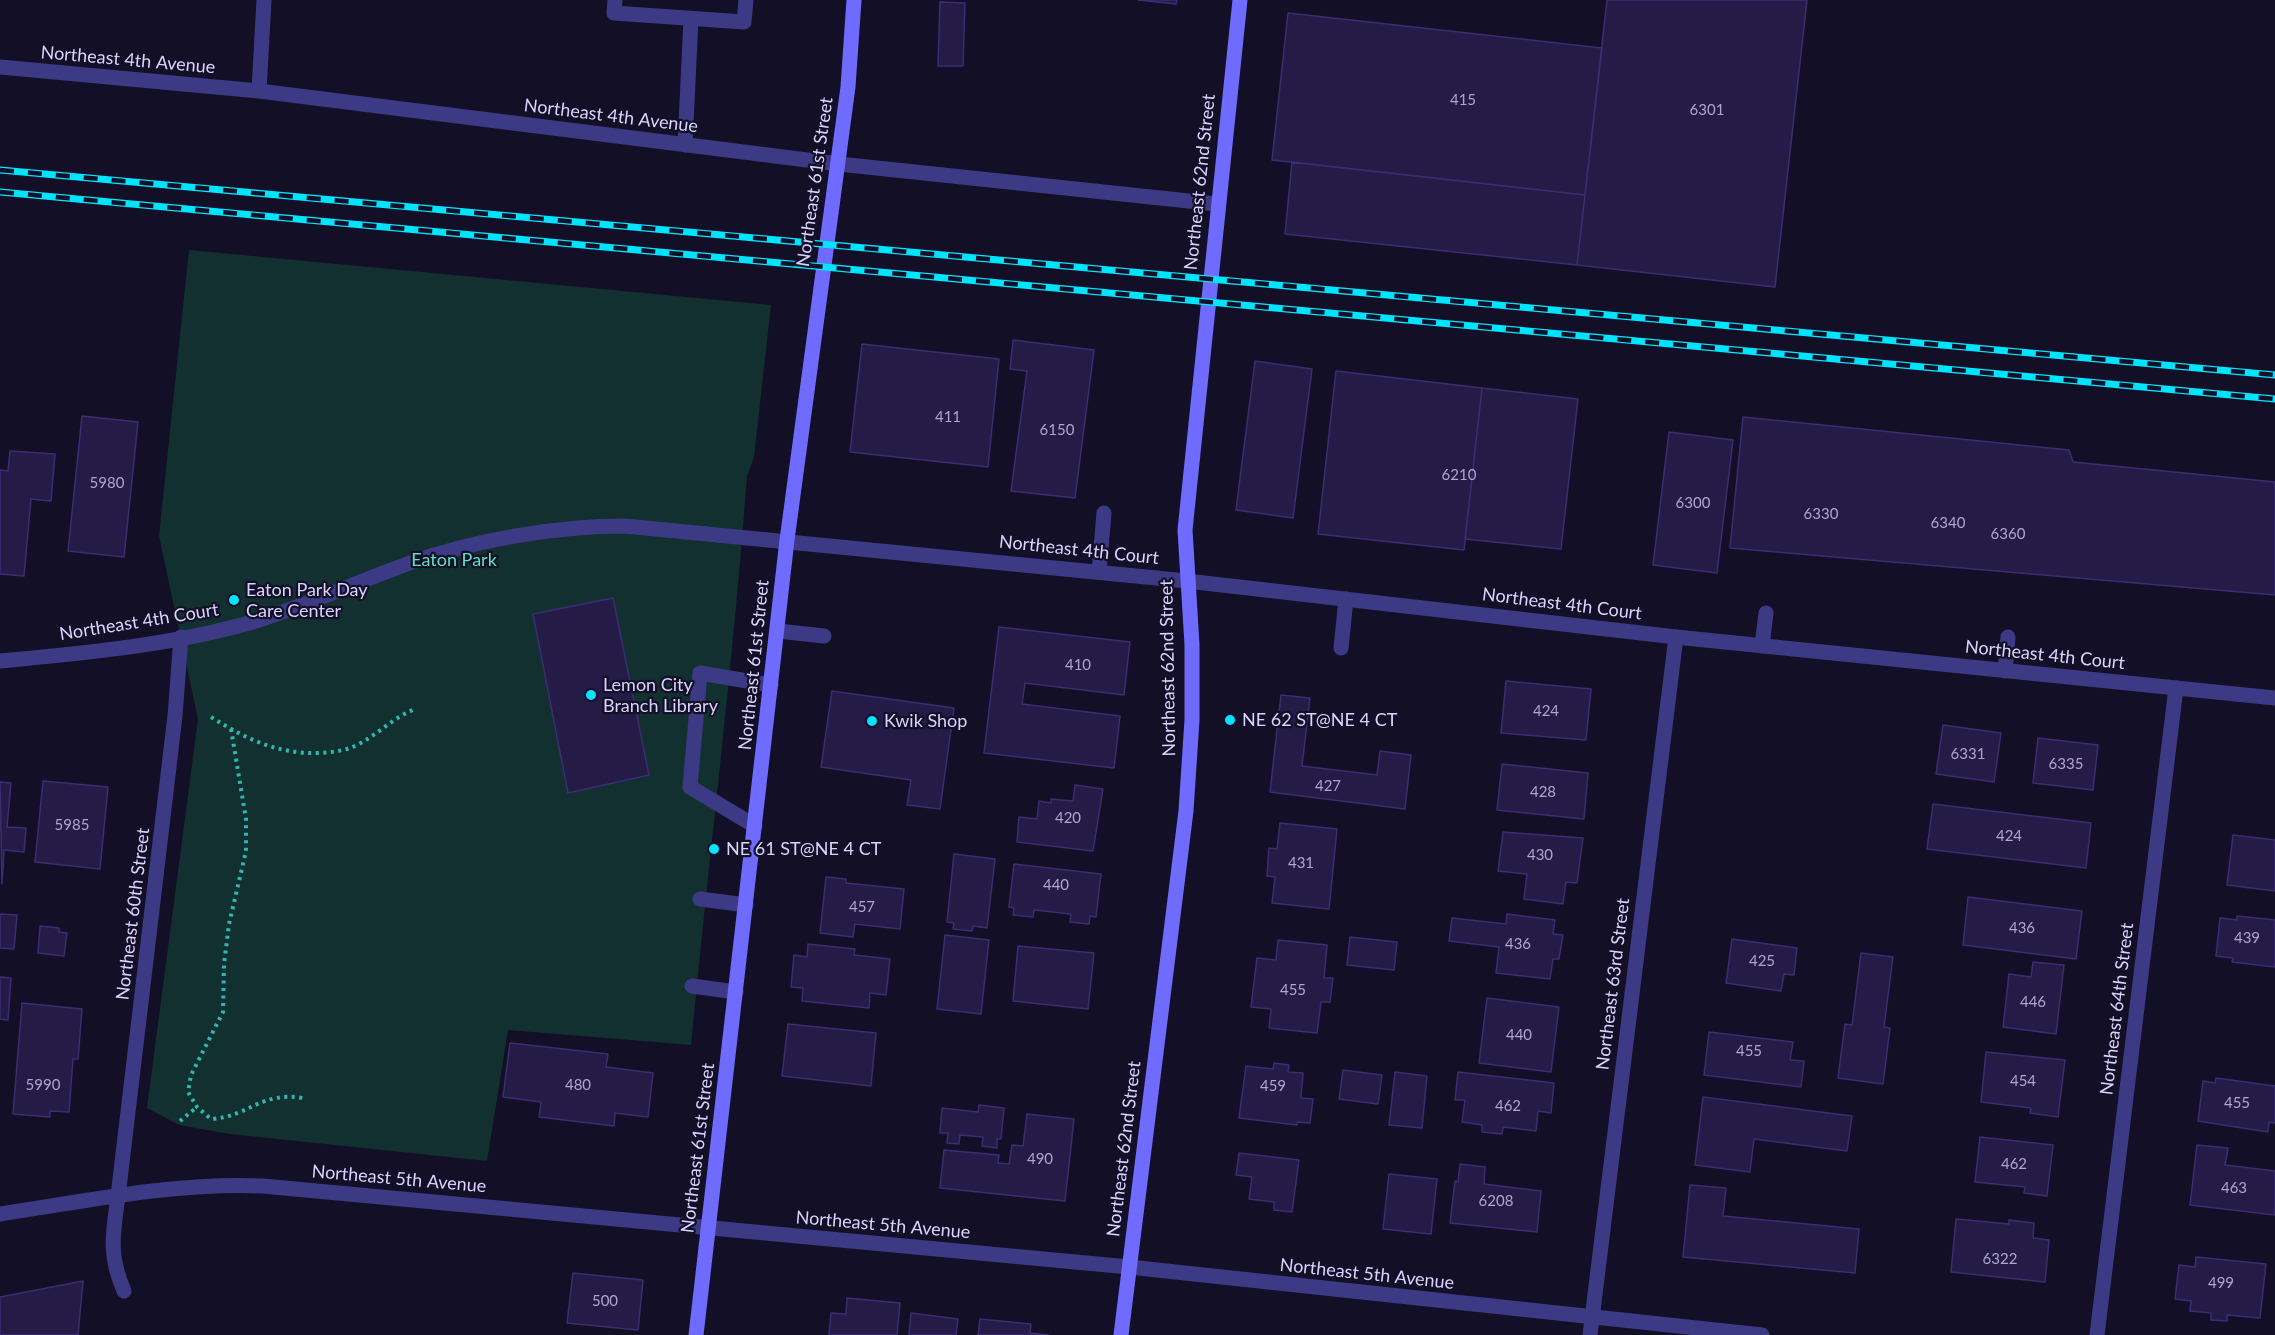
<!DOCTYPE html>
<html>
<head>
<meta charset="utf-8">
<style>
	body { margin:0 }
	canvas { display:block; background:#130f26 }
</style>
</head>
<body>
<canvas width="2275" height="1335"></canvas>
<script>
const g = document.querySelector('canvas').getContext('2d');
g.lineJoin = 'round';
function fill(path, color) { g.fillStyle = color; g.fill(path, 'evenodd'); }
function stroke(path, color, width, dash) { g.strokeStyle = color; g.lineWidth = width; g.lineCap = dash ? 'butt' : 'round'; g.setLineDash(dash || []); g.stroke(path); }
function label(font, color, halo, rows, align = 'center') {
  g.font = font + ' Lato,sans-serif'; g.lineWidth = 4.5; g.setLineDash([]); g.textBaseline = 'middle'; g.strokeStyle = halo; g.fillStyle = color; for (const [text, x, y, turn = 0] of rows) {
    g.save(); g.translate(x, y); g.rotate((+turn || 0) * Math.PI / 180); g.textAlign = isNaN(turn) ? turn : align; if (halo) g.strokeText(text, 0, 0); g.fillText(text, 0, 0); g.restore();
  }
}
const green = new Path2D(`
	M189,250l582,55 -17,152 -7,19c-14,190 -38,379 -56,569l-183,-15 -21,131 -257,-27 -51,-9 -32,-17 51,-389 -39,-183z`);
const building = new Path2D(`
	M1138,0h39l-1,4z
	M1607,0h200l-32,287 -198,-22z
	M940,2l25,1 -2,63h-25z
	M1288,13l314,35 -17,147 -313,-35z
	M1292,162l293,33 -8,70 -292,-31z
	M1013,340l81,10 -19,148 -64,-7 16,-120 -17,-2z
	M862,344l137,15 -11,108 -138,-15z
	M1255,361l57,8 -19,149 -57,-8z
	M1336,371l146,17 -18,162 -146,-16z
	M1482,388l96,11 -17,150 -96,-10z
	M82,416l56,6 -14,135 -56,-6z
	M1743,417l326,33 4,12 202,20v113l-545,-47z
	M1669,432l64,8 -16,133 -64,-8z
	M10,451l45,3 -4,47 -20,-2 -7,77 -24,-2v-104l8,1z
	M613,598l36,177 -81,18 -35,-179z
	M999,627l131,15 -6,53 -99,-12 -3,21 98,12 -6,52 -130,-15z
	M1506,681l85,8 -5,51 -85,-7z
	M832,691l122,17 -14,101 -33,-4 4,-25 -90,-13z
	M1281,695l29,3 -8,68 75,9 3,-24 31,4 -6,54 -135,-17z
	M1943,725l58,8 -7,49 -58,-8z
	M2038,738l60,7 -5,45 -60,-7z
	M1502,764l86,9 -4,46 -87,-9z
	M43,781l65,6 -8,82 -65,-7z
	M0,782l11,1 -4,44 19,1 -2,24 -20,-2 -2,34z
	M1075,785l28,4 -10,62 -76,-9 2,-25 18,2 2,-18 12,2v-4l22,2z
	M1933,804l158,19 -5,45 -159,-19z
	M1280,823l57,6 -8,80 -57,-6 3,-26 -8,-1 2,-28 8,1z
	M1503,832l80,6 -6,45 -11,-1 -3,22 -39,-5 3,-25 -29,-3z
	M2233,835l42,5v51l-48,-6z
	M954,854l41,5 -8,69 -14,-2 -1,5 -19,-2 1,-6 -7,-1z
	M1014,864l87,10 -5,43 -6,-1 -1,8 -19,-2 1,-8 -37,-4 -1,7 -20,-2 1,-7 -5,-1z
	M826,877l20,2v4l58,6 -4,40 -45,-5 -2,13 -33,-4z
	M1968,897l114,14 -6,48 -113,-14z
	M0,914l17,1 -3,34 -14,-1z
	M1507,914l48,6 -2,14 10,1 -4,24h-6l-3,20 -54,-6 3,-26 -50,-6 3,-23 54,6z
	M2237,916l38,4v47l-43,-5 1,-4 -17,-2 4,-38 17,2z
	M40,926l19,2v4l8,1 -3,23 -26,-3z
	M945,935l44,5 -8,74 -44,-5z
	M1350,937l47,5 -3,28 -47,-5z
	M1732,939l65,9 -3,27 -10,-1 -3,17 -55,-8z
	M1278,940l49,5 -3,33h9l-3,24h-9l-4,31 -48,-5 2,-19 -20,-2 6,-49 19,2z
	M808,944l47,5 -1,6 36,4 -4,36 -16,-2 -1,15 -67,-7 1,-13 -12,-1 3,-32 13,2z
	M1018,946l76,7 -6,56 -75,-8z
	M1861,953l32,4 -9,70 6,1 -7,56 -45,-6 7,-54 7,1z
	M2033,962l31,3 -8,69 -53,-7 6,-53 22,3z
	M0,977l11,1 -3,42 -8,-1z
	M1487,998l72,9 -8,65 -72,-9z
	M22,1003l60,6 -4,50h-5l-4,53 -19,-1v6l-37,-3z
	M788,1024l88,9 -5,53 -89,-10z
	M1709,1032l84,10 -3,18 14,1 -3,26 -97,-12z
	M510,1043l98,11 -2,13 47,6 -5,44 -33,-4 -1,13 -75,-9 2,-15 -38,-5z
	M1986,1052l79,8 -7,57 -28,-4 1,-5 -50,-6z
	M1274,1063l15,2 -1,7 15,1 -2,25 12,1 -3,24 -13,-1v3l-58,-7 7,-52 27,3z
	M1343,1070l39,5 -4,29 -39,-5z
	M1395,1072l32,4 -5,52 -33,-3z
	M1458,1072l96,11 -3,30 -13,-2 -2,20 -33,-4 -1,7 -20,-2v-7l-20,-3 3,-22h-10z
	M2216,1078l59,8v37l-6,-1 -1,10 -70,-11 5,-40 12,2z
	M1703,1097l149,19 -5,35 -93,-12 -4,33 -55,-7z
	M979,1105l25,3 -3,31h-4v9l-15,-2 1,-9 -23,-2 -1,9 -12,-1 1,-10h-8l2,-25 36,4z
	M1027,1114l47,5 -9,82 -125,-13 4,-38 55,5 -1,8 11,1 3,-19 11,1z
	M1980,1137l73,8 -6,51 -23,-3 1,-6 -50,-5z
	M2197,1145l31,3 -3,17 50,6v44l-85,-10z
	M1239,1153l60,7 -7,52 -18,-2v-8l-25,-3 3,-22 -16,-2z
	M1460,1164l25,3 -1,17 57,7 -4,41 -87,-9 5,-42 3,1z
	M1389,1174l48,5 -6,55 -48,-5z
	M1690,1185l36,3 -3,28 136,13 -4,44 -172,-16z
	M1956,1219l53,5v-4l25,3 -1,15 16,2 -4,42 -94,-10z
	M2196,1257l70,7 -6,54 -33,-3v6l-16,-1v-7l-21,-2 1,-10 -16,-2 4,-34 16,2z
	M573,1273l70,7 -5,50 -71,-7z
	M83,1281l-5,54h-78v-38z
	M847,1298l53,5 -3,32h-68l2,-22 15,1z
	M911,1313l47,6 -2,16h-47z
	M980,1319l51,5 -1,9 19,2h-71z`);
const path = new Path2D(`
	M211,717c35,22 66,37 108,36 14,-1 27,-2 40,-9 19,-10 34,-26 54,-34
	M231,729l15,90v32l-17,73 -5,40 -1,48 -32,63 -3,17 9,15 14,12c37,-2 50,-28 92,-21
	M180,1121l17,-14`);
const service = new Path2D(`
	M615,0l-1,13 130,9 2,-22
	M685,145l6,-126
	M1099,572l5,-59
	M778,631l46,5
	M1762,646l4,-33
	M1341,648l5,-49
	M2005,671l3,-34
	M755,826l-65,-39 10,-114 71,12
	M700,899l46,6
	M692,986l44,6
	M118,1196c-5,38 -10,58 6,95`);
const minor = new Path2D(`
	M0,67l259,24 580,73 378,40
	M259,91l5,-91
	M118,1196l57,-480 6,-79
	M0,1214c88,-13 174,-32 263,-28l866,81 633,68
	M1590,1335l86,-698
	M2097,1335l79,-647`);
const tertiary = new Path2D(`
	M0,661c85,-8 174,-16 256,-40 52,-16 103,-40 154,-58 64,-23 147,-37 215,-37l562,55 489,56 599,61`);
const secondary = new Path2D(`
	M696,1335l91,-795 61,-453 6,-87
	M1121,1335l65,-524 6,-91v-75l-7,-115 55,-530`);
const rail = new Path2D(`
	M0,170l2275,205
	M0,192l2275,207`);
const markers = [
	[234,600,6,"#00e5ff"],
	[591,695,6,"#00e5ff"],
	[1230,720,6,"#00e5ff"],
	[872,721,6,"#00e5ff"],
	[714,849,6,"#00e5ff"]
];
const numberNames = [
	["415",1463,100],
	["6301",1707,110],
	["411",948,417],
	["6150",1057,430],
	["6210",1459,475],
	["5980",107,483],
	["6300",1693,503],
	["6330",1821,514],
	["6340",1948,523],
	["6360",2008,534],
	["410",1078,665],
	["424",1546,711],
	["6331",1968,754],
	["6335",2066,764],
	["427",1328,786],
	["428",1543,792],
	["420",1068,818],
	["5985",72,825],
	["424",2009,836],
	["430",1540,855],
	["431",1301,863],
	["440",1056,885],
	["457",862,907],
	["436",2022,928],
	["439",2247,938],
	["436",1518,944],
	["425",1762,961],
	["455",1293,990],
	["446",2033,1002],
	["440",1519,1035],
	["455",1749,1051],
	["454",2023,1081],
	["5990",43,1085],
	["480",578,1085],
	["459",1273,1086],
	["455",2237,1103],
	["462",1508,1106],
	["490",1040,1159],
	["462",2014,1164],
	["463",2234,1188],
	["6208",1496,1201],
	["6322",2000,1259],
	["499",2221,1283],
	["500",605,1301]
];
const streetNames = [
	["Northeast 4th Avenue",128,60,5],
	["Northeast 4th Avenue",611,116,7],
	["Northeast 61st Street",815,182,-82],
	["Northeast 62nd Street",1200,182,-84],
	["Northeast 4th Court",1079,550,6],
	["Northeast 4th Court",1562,604,7],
	["Northeast 4th Court",139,622,-9],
	["Northeast 4th Court",2045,655,6],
	["Northeast 61st Street",754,665,-84],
	["Northeast 62nd Street",1168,668,-91],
	["Northeast 60th Street",133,914,-83],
	["Northeast 63rd Street",1613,984,-83],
	["Northeast 64th Street",2117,1009,-83],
	["Northeast 61st Street",698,1148,-83],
	["Northeast 62nd Street",1124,1149,-83],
	["Northeast 5th Avenue",399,1179,5],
	["Northeast 5th Avenue",883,1225,5],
	["Northeast 5th Avenue",1367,1274,6]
];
const parkNames = [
	["Eaton Park",454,560]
];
const poiNames = [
	["Eaton Park Day",246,590],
	["Care Center",246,611],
	["Lemon City",603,685],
	["Branch Library",603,706],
	["NE 62 ST@NE 4 CT",1242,720],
	["Kwik Shop",884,721],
	["NE 61 ST@NE 4 CT",726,849]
];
fill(green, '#12302f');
fill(building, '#241b47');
stroke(building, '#3b2d73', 1.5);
stroke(path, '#2fb8b0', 4, [3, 4.5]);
stroke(service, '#3d3a85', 15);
stroke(minor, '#3d3a85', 15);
stroke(tertiary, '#3d3a85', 15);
stroke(secondary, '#6f6bff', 15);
stroke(rail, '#00e5ff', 7);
stroke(rail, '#130f26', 4.5, [14]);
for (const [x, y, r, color] of markers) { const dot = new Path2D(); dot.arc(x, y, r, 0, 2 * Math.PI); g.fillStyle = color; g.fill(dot); stroke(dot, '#130f26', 2); }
label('15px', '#aca6d1', null, numberNames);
label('18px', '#d9d4ff', '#130f26', streetNames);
label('18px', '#5fe0c0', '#130f26', parkNames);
label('18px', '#d9d4ff', '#130f26', poiNames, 'left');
</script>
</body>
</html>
